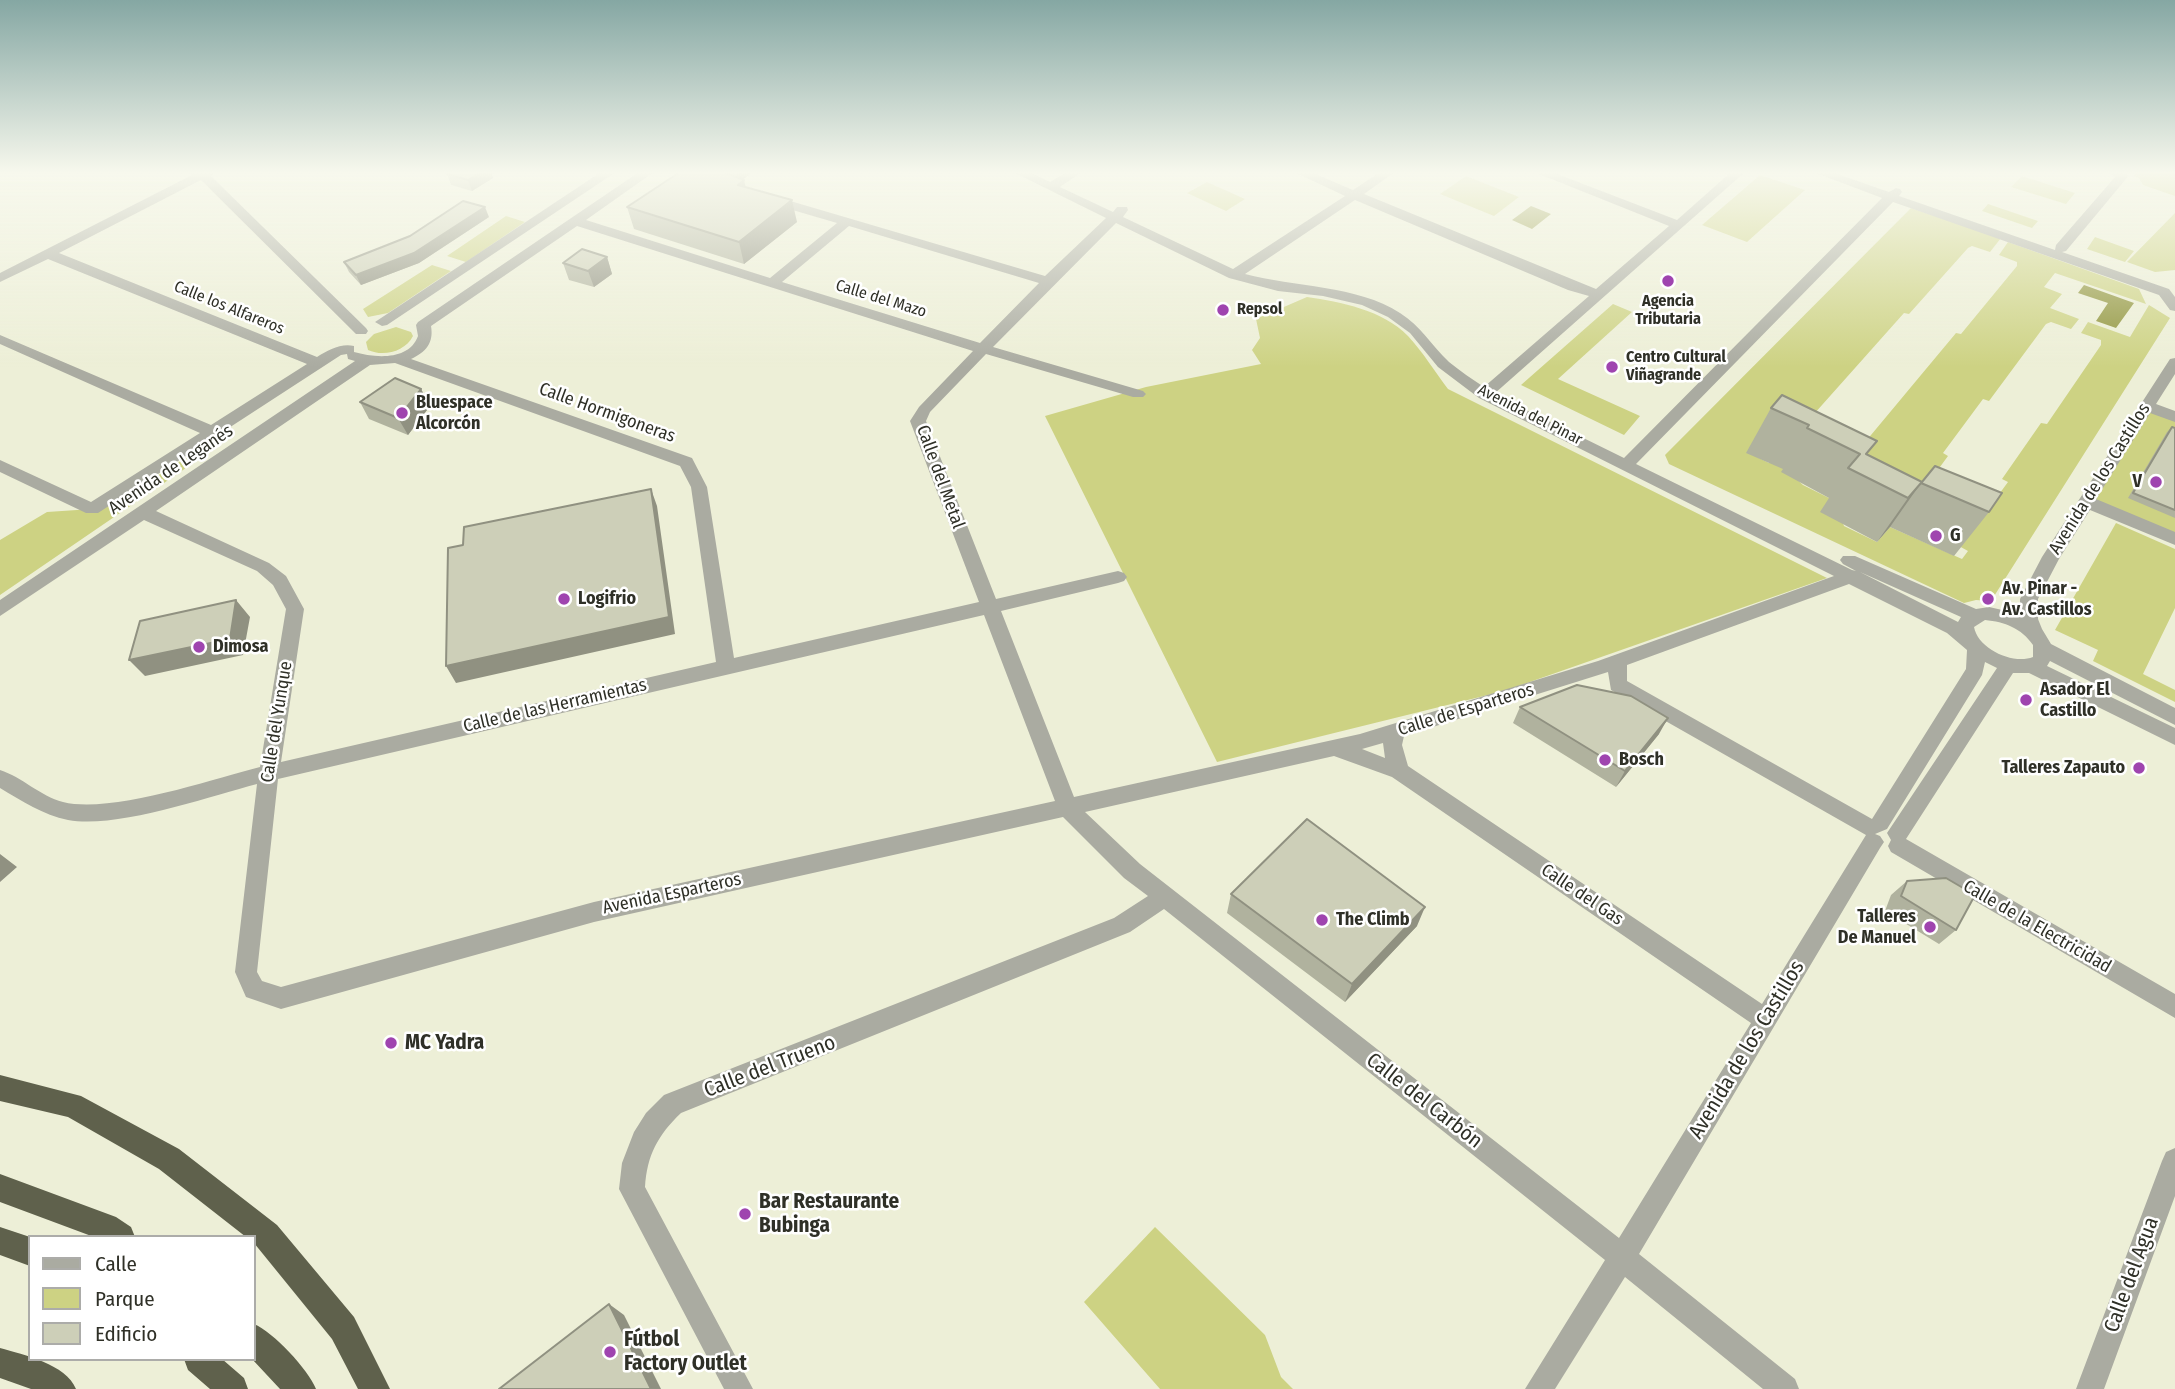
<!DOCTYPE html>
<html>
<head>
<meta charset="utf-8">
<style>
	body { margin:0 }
	#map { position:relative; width:2175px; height:1389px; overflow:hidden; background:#edefd7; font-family:"Fira Sans Condensed",sans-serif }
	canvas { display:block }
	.legend { position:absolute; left:28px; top:1235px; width:228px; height:126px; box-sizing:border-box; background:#fff; border:2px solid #acaca9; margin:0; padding:9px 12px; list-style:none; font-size:21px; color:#2f3027 }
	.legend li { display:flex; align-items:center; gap:14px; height:35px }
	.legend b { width:35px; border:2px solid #acaca9 }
</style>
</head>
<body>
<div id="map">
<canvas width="2175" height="1389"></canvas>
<ul class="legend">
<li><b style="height:9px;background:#aaaba1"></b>Calle</li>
<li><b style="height:19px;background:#cdd283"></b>Parque</li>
<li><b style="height:19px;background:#cdcfb8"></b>Edificio</li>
</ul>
</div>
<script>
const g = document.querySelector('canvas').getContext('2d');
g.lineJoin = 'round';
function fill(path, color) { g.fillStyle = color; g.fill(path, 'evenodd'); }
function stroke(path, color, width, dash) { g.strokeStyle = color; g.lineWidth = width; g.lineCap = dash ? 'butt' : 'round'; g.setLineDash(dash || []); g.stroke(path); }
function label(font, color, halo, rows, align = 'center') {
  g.font = font + ' "Fira Sans Condensed",sans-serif'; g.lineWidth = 5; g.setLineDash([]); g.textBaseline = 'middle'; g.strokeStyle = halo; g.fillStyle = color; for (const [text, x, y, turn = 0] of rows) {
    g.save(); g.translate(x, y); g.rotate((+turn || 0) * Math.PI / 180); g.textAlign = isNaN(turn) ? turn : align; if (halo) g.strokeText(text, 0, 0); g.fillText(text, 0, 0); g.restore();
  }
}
const green = new Path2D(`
	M2137,172h38v24l-32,-11 -4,-7 -5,-2z
	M1760,175l45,15 -58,52 -45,-17z
	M1466,176l53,21 -25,19 -54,-22z
	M2022,176l53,17 -9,11 -55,-17z
	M1207,182l38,17 -19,12 -39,-18z
	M1988,204l50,17 -6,7 -50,-17z
	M1911,208l90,30 -11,14 -18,-6 -4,2 -59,66 -5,-1 -98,110 -1,4 20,9 -27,24 -51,-8 22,11 5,-5 29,27 32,16 9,25 33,16 13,-15 72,32 6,-8 -143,-79 10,-31 26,6 95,-114 5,1 56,-68v-4l-18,-7 9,-13 131,47 7,15 -91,-31 -11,14 18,7 -12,14 29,11 -8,10 -20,-7 -5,2 -57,77 -6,-2 -40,54 5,3 -11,15 60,26 11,-15 -6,-3 39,-56 6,1 54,-79v-5l-20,-7 7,-11 42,15 19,-32 21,13 -179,283 -15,-1 -12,3 -295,-139 -4,-9z
	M2175,213v57l-20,2 -28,-10z
	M506,216l19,6 -59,40 -19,-6z
	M2095,237l39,14 -9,11 -38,-13z
	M432,265l19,6 -63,42 -20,4 -5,-8z
	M1307,297c34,5 76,13 101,39 15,16 27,36 40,53l379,189 -323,113 -287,71 -172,-346 101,-29 115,-23 -9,-14 8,-12 -4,-19z
	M1613,304l19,8 -74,67 82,37 -16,19 -103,-50z
	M396,327l15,5 2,4c-8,16 -30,21 -45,14l-2,-8 8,-8z
	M2145,406l30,11v122l-90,-38z
	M187,457h15l-202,138v-55l47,-28 45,-3 24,-7z
	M2116,523l59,26v59l-32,66 32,16v12l-82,-41 5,-11 -43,-20z
	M1155,1227l110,108 16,42 12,12h-133l-76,-87z`);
const water = new Path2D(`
	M1531,206l20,8 -19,15 -20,-9z
	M2084,285l50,18 -18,25 -20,-7 12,-18 -30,-10z`);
const minor = new Path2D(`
	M190,172h24l-3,4 155,152 2,3 -2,3h-10l-155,-154 -142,73 258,104c11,-7 24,-14 37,-11v6c21,6 55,9 64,-16l-2,-11 2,-3 221,-150h15l-68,48 184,58 67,-55 -72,-21v-6l5,-1 275,81 61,-58 -93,-46h16l21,10 17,-10h15l-22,15 53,25 4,-5h10l1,3 -5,7 110,52 112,-73 -51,-24h17l42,18 27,-18h15l-31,22 232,95 73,-63 -135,-54h18l125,48 54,-48h14l-251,222 130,64 258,-260 -69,-26h19l57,20 7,-4 4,1 2,3 -3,4 156,54 1,-5 59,-68 -6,-5h15l4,4 -2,3 -60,72 -4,1 107,37 6,8v14l-5,-1 -11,-15 -266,-93 -257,262 216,106 4,1 -13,-7 -3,-4 3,-4h12l121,53 13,-2 31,7v-15l22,-42 128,-198 5,-1v16l-19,30 19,7v11l-25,-9 -54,86 79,33v13l-85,-35 -31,49 -21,40v20l4,10 9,15 124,64v17l-125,-64 -3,5 128,62v17l-146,-72h-16l-107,166 269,155v24l-284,-166 -3,-6 3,-6 -4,-7 110,-165 -12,-6 -3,13 -95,154 -12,5 5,2 4,6 -4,6 -241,406 156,125 4,10h-36l-138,-112 -70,112h-30l80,-129 -441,-351 -34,23 -449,181c-23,22 -34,42 -36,74l108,202h-29l-105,-200 3,-26 12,-31 12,-19 18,-18 450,-177 34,-22 -24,-18 -61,-61 -469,105 -313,87 -35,-12 -11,-25 22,-188c-50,13 -140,45 -189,36 -25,-5 -46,-19 -68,-32v-18c22,7 40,26 63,32 47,12 147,-22 197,-35l26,-158 -13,-24 -16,-14 -113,-51 -144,96v-16l355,-239 -7,-2 -1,-5 -6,1 -243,158h-12l-86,-41v-12l91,42 109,-69 -200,-89v-9l211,90 96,-61 -259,-105 -48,23v-9l192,-98zM1355,200l213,90 21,6 -105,91c-12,-8 -24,-16 -35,-25 -18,-17 -28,-36 -49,-49 -43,-28 -106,-26 -155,-39zM1116,223l113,55 49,13 45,5 39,9 26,12 22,16 28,34 41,31 355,178 -236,85 -238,73 -286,63 -73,-186 117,-28 6,-2 3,-4 -3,-4 -6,-2 -122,28 -70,-178 4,-9 56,-58 147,43h10l3,-3 -3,-3 -150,-44zM577,226l396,125 -54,56 -9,14 69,181 -245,56 -27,-171 -15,-29 -281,-99c15,-7 23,-16 20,-33zM849,226l190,57 -59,60 -198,-61zM395,363l285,103 11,21 25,175 -435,100 23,-153 -18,-33 -17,-13 -113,-52 214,-146zM1860,572l101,45 -3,5zM1849,584l98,49 20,17 -1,19 -94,150 -245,-138v-16zM984,615l71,186 -461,101 -313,85 -19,-6 -5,-9 21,-193zM1985,620c20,2 36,8 48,25v12c-20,8 -55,-8 -59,-30zM1608,672l3,18 255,145 -104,169 -354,-238 -6,-21 2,-9zM1383,743l2,15 -23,-9zM1334,756l58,21 359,246 -132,215 -479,-374 -55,-52z
	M601,172h15l-229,153 -5,1 -7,-4z
	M2175,1148v48l-71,193h-28l86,-228 4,-9z`);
const highway = new Path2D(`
	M0,1075l81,21 98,53 98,76 77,92 36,72h-32l-26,-50 -78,-96v-6h-8l-87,-68 -91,-52 -68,-16z
	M0,1174l116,43 15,10 4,10h-41l-94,-35z
	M0,1227l30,10v29l-30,-11z
	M254,1324c19,8 54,45 62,65h-36l-28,-30z
	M0,1348c24,7 66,16 76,41h-45l-31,-11z
	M184,1359h38l22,19 4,11h-38l-22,-19z`);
const wall = new Path2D(`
	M449,172h42l2,6 -21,13 -21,-6 -4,-11z
	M680,172h73l-10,7 3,8 51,35 -53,42 -110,-35 -7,-22z
	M489,217l-70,46 -58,22 -12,-13 -5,-10z
	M607,257l5,17 -18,13 -25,-7 -6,-17z
	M421,389l9,17 -22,29 -39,-16 -9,-17z
	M1782,395l86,60 54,27 67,30 -35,44 -64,-29 -13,15 -57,-30 9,-14 -48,-26 2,-3 -37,-16 25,-45z
	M2172,427l3,1v90l-47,-20 39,-66z
	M1520,707l139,27 -43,53 -103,-64z
	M1907,881l49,49 -17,14 -54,-33 6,-16z
	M1231,894l186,32 -72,76 -118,-89z`);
const shadedWall = new Path2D(`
	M481,172h10l2,6 -21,13 -4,-11z
	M736,172h17l-15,11z
	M744,180l5,21 -11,-16z
	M792,200l5,22 -53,42 -5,-22z
	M485,207l4,10 -70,46 -58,22 -5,-10z
	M607,257l5,17 -18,13 -6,-16z
	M421,389l9,17 -22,29 -10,-17z
	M1921,483l-31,44 -13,15 31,-44z
	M651,489l6,17 18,128 -219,49 -10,-17z
	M236,600l14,17 -7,38 -98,21 -16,-16z
	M1668,718l-9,16 -43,53 9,-16z
	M0,854l17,13 -17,15z
	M1425,907l-8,19 -72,76 7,-18z
	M609,1304l15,11 37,74h-10z`);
const building = new Path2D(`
	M449,172h32l-13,8 -21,-6z
	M680,172h43l21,8 -6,5 54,15 -53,42 -112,-35z
	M463,201l22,6 -71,46 -58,22 -12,-13 66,-26z
	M582,249l25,8 -19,14 -25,-8z
	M395,378l26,11 -23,29 -38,-16z
	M1782,395l95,46 -11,13 56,28 13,-16 67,27 -13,19 -68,-29 -13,15 -60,-30 12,-14 -53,-26 2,-3 -38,-17z
	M2172,427l3,1v82l-42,-17z
	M651,489l18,128 -223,49 2,-118 15,-3 1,-18z
	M236,600l-6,39 -101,21 11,-39z
	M1577,685l54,11 37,22 -43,53 -105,-64z
	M1307,819l118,88 -73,77 -121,-90z
	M1946,878l29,17 -19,35 -55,-34 6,-15z
	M609,1304l42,85h-152z`);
const markers = [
	[1668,281,7,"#9f44af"],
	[1223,310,7,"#9f44af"],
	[1612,367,7,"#9f44af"],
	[402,413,7,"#9f44af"],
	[2156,482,7,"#9f44af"],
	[1936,536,7,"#9f44af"],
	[564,599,7,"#9f44af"],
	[1988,599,7,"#9f44af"],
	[199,647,7,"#9f44af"],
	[2026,700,7,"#9f44af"],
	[1605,760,7,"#9f44af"],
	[2139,768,7,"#9f44af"],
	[1322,920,7,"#9f44af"],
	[1930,927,7,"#9f44af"],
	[391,1043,7,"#9f44af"],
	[745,1214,7,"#9f44af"],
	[610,1352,7,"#9f44af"]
];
const farStreetnames = [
	["Calle del Mazo",881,299,17],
	["Calle los Alfareros",229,308,22],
	["Avenida del Pinar",1530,415,27]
];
const farPoinames = [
	["Agencia",1668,302,"center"],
	["Tributaria",1668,320,"center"],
	["Repsol",1237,310],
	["Centro Cultural",1626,358],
	["Viñagrande",1626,376]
];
const poiNames = [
	["Bluespace",416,403],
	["Alcorcón",416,424],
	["V",2142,482,"right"],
	["G",1950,536],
	["Av. Pinar -",2002,589],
	["Av. Castillos",2002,610],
	["Logifrio",578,599],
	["Dimosa",213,647],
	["Asador El",2040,690],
	["Castillo",2040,711],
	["Bosch",1619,760],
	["Talleres Zapauto",2125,768,"right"],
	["Talleres",1916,917,"right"],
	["De Manuel",1916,938,"right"],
	["The Climb",1336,920]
];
const streetNames = [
	["Calle Hormigoneras",607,413,20],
	["Avenida de Leganés",171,470,-34],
	["Calle del Metal",940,477,70],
	["Avenida de los Castillos",2100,479,-58],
	["Calle de las Herramientas",555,706,-13],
	["Calle de Esparteros",1466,710,-17],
	["Calle del Yunque",277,722,-81],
	["Avenida Esparteros",672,894,-12],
	["Calle del Gas",1582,895,34],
	["Calle de la Electricidad",2037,927,30]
];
const nearPoinames = [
	["MC Yadra",405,1043],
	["Bar Restaurante",759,1202],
	["Bubinga",759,1226],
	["Fútbol",624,1340],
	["Factory Outlet",624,1364]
];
const nearStreetnames = [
	["Avenida de los Castillos",1747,1050,-59],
	["Calle del Trueno",770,1067,-21],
	["Calle del Carbón",1424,1101,38],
	["Calle del Agua",2132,1275,-70]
];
fill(green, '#cdd283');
fill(water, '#90943c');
fill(minor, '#aaaba1');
fill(highway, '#5f614c');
fill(wall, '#b0b29e');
fill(shadedWall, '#909181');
fill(building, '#cdcfb8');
stroke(building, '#909181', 2);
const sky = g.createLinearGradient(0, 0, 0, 367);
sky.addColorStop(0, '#85a7a3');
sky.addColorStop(0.47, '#f7f8ed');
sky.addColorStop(1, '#f7f8ed00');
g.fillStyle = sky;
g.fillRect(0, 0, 2175, 367);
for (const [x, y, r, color] of markers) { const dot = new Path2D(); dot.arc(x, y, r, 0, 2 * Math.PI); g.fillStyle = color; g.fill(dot); stroke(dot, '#fff', 2.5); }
label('16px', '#2f3027', '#fff', farStreetnames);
label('bold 16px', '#2f3027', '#fff', farPoinames, 'left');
label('bold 18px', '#2f3027', '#fff', poiNames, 'left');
label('18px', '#2f3027', '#fff', streetNames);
label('bold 21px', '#2f3027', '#fff', nearPoinames, 'left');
label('21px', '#2f3027', '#fff', nearStreetnames);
</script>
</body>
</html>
